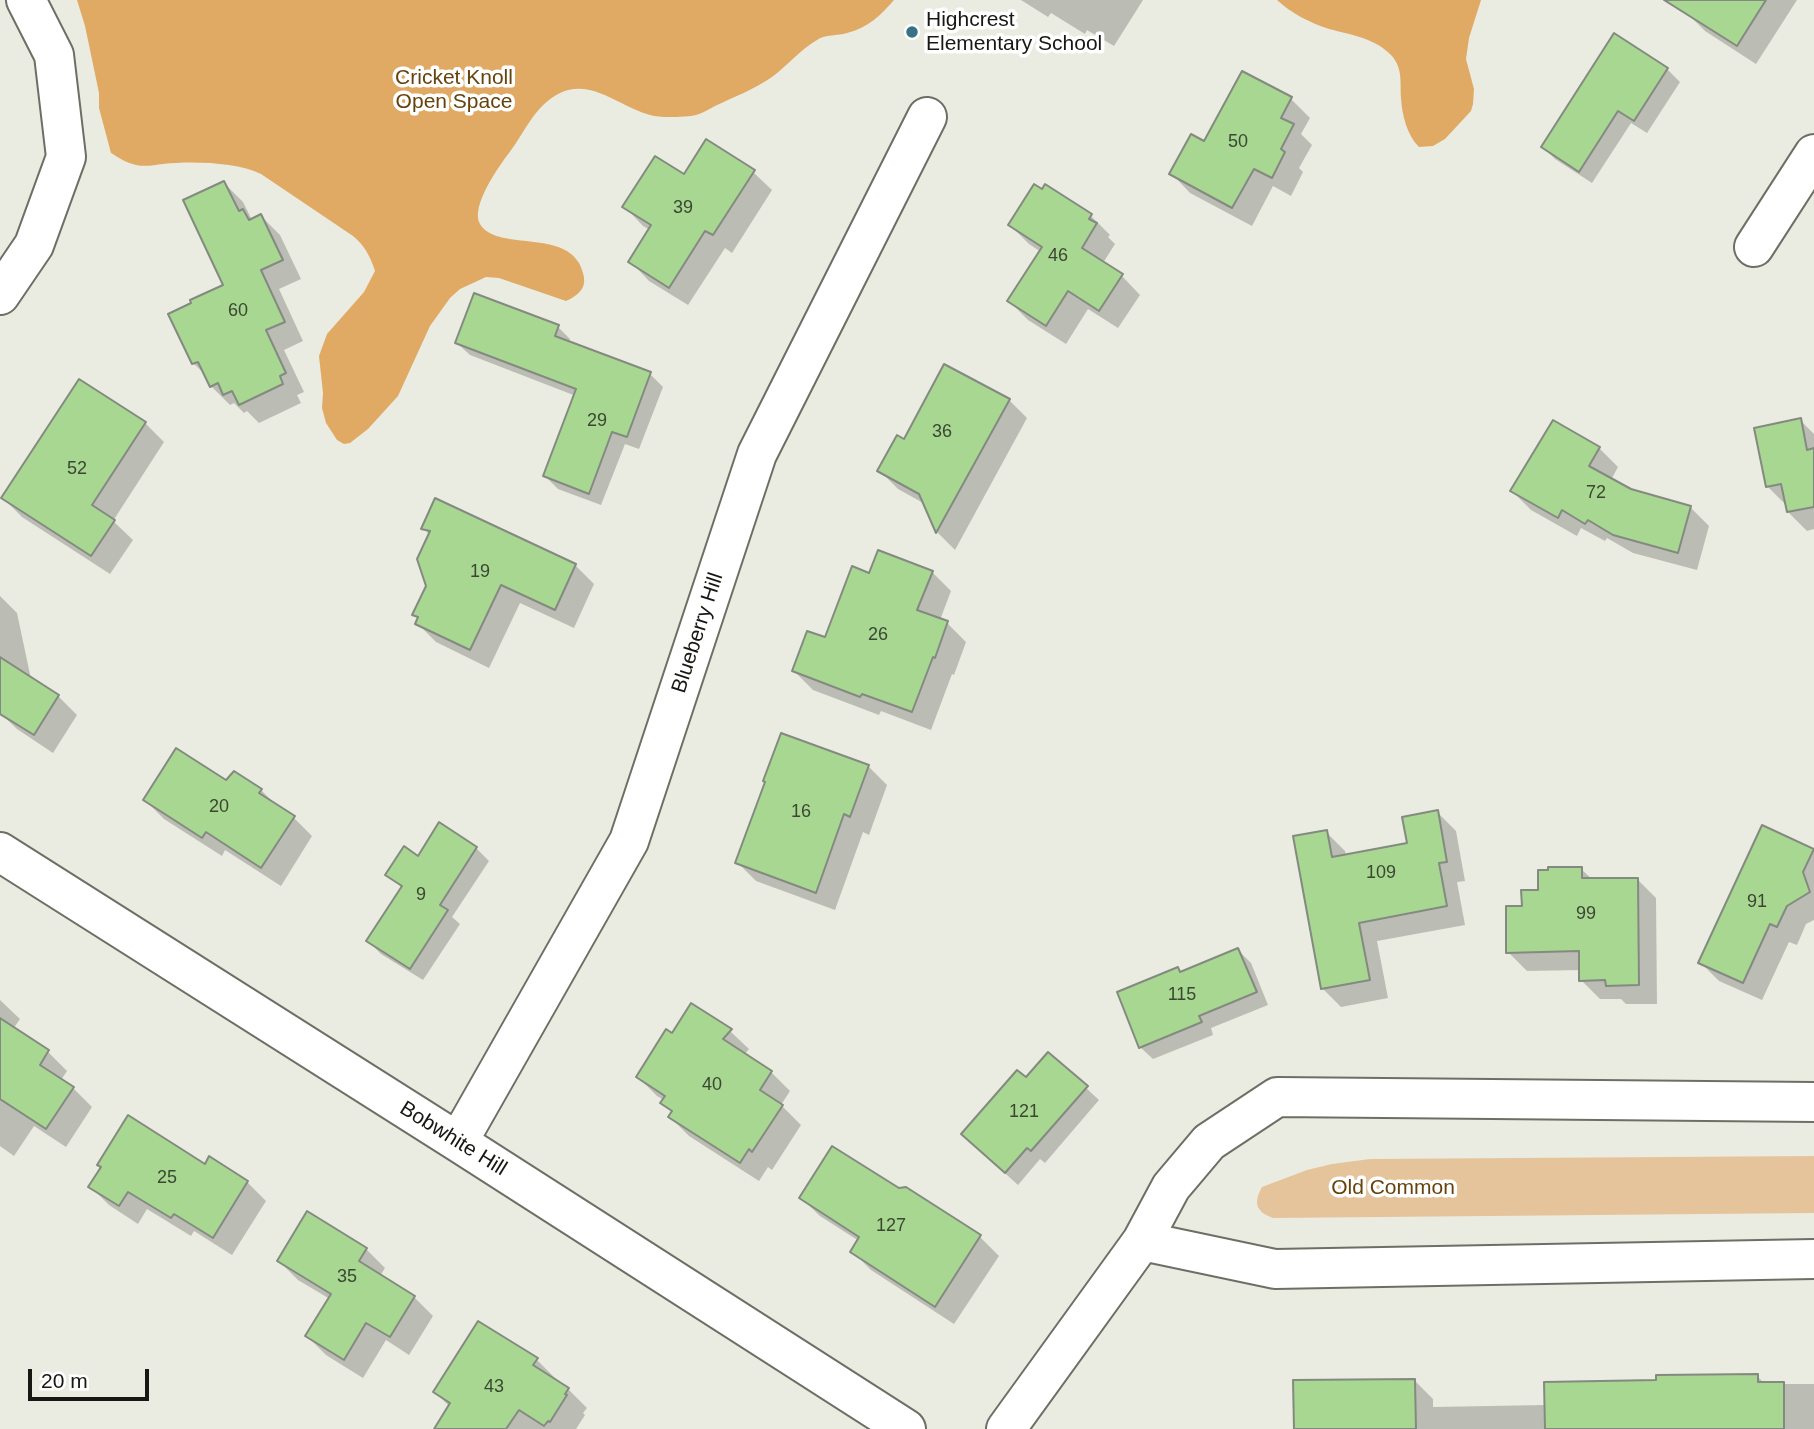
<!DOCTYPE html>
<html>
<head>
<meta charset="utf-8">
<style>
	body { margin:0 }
	#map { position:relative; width:1814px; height:1429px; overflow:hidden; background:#eaece1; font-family:Helvetica,sans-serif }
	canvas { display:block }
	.scale { position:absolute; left:28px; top:1369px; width:121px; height:32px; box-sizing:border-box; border:4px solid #171713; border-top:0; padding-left:9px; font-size:21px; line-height:24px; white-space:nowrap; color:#171713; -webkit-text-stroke:5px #fff; paint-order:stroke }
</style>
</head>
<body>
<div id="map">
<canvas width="1814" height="1429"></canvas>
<div class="scale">20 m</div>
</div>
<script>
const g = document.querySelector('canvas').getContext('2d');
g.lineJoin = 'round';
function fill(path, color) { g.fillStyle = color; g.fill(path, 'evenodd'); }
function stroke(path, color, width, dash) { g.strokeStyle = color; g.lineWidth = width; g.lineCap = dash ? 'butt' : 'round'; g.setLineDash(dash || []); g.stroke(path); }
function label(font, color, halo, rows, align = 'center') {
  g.font = font + ' Helvetica,sans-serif'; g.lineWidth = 7; g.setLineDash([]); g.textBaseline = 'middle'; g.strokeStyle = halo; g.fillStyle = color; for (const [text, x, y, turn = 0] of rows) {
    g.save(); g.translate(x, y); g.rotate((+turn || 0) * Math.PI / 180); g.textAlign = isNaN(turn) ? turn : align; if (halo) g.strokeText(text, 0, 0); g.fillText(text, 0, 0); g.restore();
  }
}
const green = new Path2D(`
	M1814,1156v57l-541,5c-17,-6 -20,-15 -11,-31l45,-17 25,-6 38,-5z`);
const forest = new Path2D(`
	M77,0h817c-13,15 -26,28 -47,33 -10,3 -21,1 -30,7 -17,10 -29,25 -45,37 -17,12 -38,20 -57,29 -6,3 -12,7 -19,9 -9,2 -22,2 -32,2 -36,0 -67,-41 -104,-24 -25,12 -35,39 -51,60 -10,13 -39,54 -29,71 16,27 80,6 99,39 3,6 6,14 5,20 -1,9 -11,15 -18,18l-67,-23 -13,-1 -26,12 -10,9 -20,28 -32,70 -30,33 -18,14 -6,1 -7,-4 -11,-17 -4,-15 1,-15 -4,-37 8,-22 37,-42 11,-21c-5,-15 -10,-25 -22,-35l-92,-62c-25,-12 -70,-13 -98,-10 -9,1 -17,3 -27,1 -9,-2 -17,-7 -25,-12l-12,-45v-15l-14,-67z
	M1277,0h204l-12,38 -3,21 8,30 -1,15 -2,7 -26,28 -12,7 -14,1c-12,-12 -17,-32 -18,-49 -1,-15 2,-29 -9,-42 -17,-18 -40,-21 -63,-27 -19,-6 -38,-16 -52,-29z`);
const shadow = new Path2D(`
	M1021,0h122l-29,46 -27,-16 -2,4 -34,-21 -3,4z
	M1693,0h104l-41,64 -51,-33 -19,-19z
	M1667,69l13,13 -33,51 -16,-10 -39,60 -37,-24 -12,-12z
	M1291,99l19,19 -9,16 11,11 -13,23 4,4 -12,24 -18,-10 -21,40 -62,-33 -18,-19 32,-31z
	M753,172l19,18 -40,63 -7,-5 -37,57 -39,-24 -18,-19 19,-32 -7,-4 -18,-19 59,-30z
	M224,183l19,19 9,18 9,-4 19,19 21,44 -22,10 24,52 -19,9 20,42 -7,3 4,8 -42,20 -12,-12 -3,2 -10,-10 -4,2 -19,-19 -3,-9 -15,-14 32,-77z
	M1046,186l45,30 19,19 -2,2 7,7 -12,19 19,13 18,19 -22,33 -30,-19 -22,35 -38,-24 -19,-19 32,-49 -12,-8 -19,-19z
	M558,327l12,12 -1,4 81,31 13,13 -24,62 -14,-5 -24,61 -43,-16 -13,-13 31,-80 -106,-41 -13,-12z
	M80,381l65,42 19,19 -51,79 20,19 -23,34 -88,-57 -19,-19z
	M1009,400l18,18 -72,132 -18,-18 -12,-28 -27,-15 -18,-18 24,-30z
	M1800,420l14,14v95l-7,2 -19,-19 -1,-6 -20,-20z
	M1599,448l19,19 -7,13 19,11 60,16 19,19 -12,44 -64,-17 -26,-15 -2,3 -24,-13 -4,8 -46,-26 -19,-19z
	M423,528l152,37 19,19 -20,44 -54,-25 -31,65 -53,-26 -19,-19 2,-4 -4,-5 13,-28 2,-51z
	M932,572l19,19 -11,29 7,3 19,19 -12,33 -2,-1 -21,56 -50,-19 -2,4 -66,-25 -19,-19 32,-32 44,-64z
	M0,596l17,17 14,66 27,17 19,19 -24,38 -36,-24 -17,-16z
	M868,766l19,19 -18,50 -6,-3 -28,78 -79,-29 -19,-19z
	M226,782l35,8 18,18 14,9 19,19 -31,50 -56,-36 -3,6 -58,-37 -19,-19z
	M1437,812l19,19 9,50 -8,1 8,43 -88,16 11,57 -47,9 -19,-19 4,-156 19,19 1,5 63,-11z
	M439,825l37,23 13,13 -37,56 8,7 -37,56 -42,-26 -13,-13 35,-52 -15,-15 30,-16z
	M1813,850l1,2v68l-8,4 -9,21 -8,-3 -27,58 -43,-19 -19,-19z
	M1581,869l12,11 44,-1 19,19 1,106h-31l-5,-5h-21l-19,-19v-10l-54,1 -19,-19 15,-45 17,-16z
	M1238,950l13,13 17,42 -57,23 2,7 -60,24 -13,-12 38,-78 4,4z
	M0,1000l20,19 -7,10 35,23 19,19 -6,9 12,8 19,19 -26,40 -32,-21 -20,30 -14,-10z
	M730,1031l19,18 -5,6 27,17 19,19 -9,14 20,20 -29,45 -4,-3 -9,14 -70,-45 -19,-19 3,-4 -10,-10 1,-3 -7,-4 -19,-19 35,-42z
	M1027,1079l59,9 13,12 -54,63 -5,-4 -22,26 -42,-38z
	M210,1158l37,24 19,19 -34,54 -38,-24 -3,5 -44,-27 -9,15 -29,-19 -19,-19 115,-20z
	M801,1198l179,39 19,19 -45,68 -83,-54 -19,-19 7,-10 -39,-25z
	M366,1249l19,19 -5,8 34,21 19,19 -24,39 -23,-15 -23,38 -37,-23 -19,-19 23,-37 -32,-19 -19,-19z
	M537,1360l19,19 -2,2 14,8 19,19 -4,5 2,2 -9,14h-140l14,-22 -15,-15z
	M1757,1376l8,8h49v45h-518l119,-48 18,18v8l113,-2 111,-23z`);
const building = new Path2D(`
	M1664,0h102l-29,46z
	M1614,33l54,35 -34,53 -16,-10 -39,61 -38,-25z
	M1242,71l50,26 -11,21 13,6 -13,25 4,3 -13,26 -18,-9 -22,39 -63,-34 22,-40 13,7z
	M706,139l49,31 -42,65 -8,-4 -36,57 -41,-26 23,-37 -29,-18 33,-51 29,18z
	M224,181l15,30 4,-2 6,11 12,-6 22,46 -22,10 24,52 -19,8 20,43 -6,3 3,8 -44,21 -7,-14 -9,4 -5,-12 -8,4 -12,-25 -6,2 -24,-50 23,-11 -1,-3 33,-15 -40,-85z
	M1034,184l8,5 3,-5 47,30 -3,5 8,4 -15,25 41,26 -24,37 -31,-20 -22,35 -39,-25 35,-54 -34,-22z
	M474,293l85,32 -4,11 96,36 -24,65 -15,-5 -23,62 -46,-18 33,-87 -121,-46z
	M944,364l66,35 -74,134 -17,-39 -42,-23 20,-36 7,4z
	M79,379l67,43 -54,83 23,15 -24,36 -90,-58z
	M1801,418l6,32 7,-2v59l-27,5 -6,-28 -15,3 -12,-59z
	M1553,420l47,27 -11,19 42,23 60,17 -13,47 -65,-18 -25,-15 -3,4 -23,-14 -4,8 -48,-27z
	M435,498l141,66 -21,46 -54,-25 -31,65 -55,-26 3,-7 -6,-2 14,-29 -9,-27 13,-28 -9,-2z
	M878,550l55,21 -16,39 31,11 -13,37 -2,-1 -21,55 -50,-18 -2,3 -68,-26 15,-40 18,6 27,-71 17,7z
	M0,657l59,38 -25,40 -34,-21z
	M781,733l88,32 -19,52 -6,-3 -28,79 -81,-30 30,-81 -2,-1z
	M176,748l50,32 8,-9 28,18 -3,4 36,23 -34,52 -55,-36 -4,6 -59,-38z
	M1438,810l9,52 -8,1 8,43 -88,17 11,57 -49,9 -28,-153 34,-6 5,27 75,-14 -5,-26z
	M439,822l38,25 -37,58 8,5 -38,59 -44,-28 36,-55 -17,-11 19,-29 14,10z
	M1762,825l52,24 -11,23 7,20 -23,14 -10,21 -7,-3 -27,59 -45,-20z
	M1548,867h34v11h56l1,107 -33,1 -1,-6 -26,1v-30l-73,2v-47h16l-1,-16h17v-20h10z
	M1238,948l19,44 -58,24 3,6 -63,26 -22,-56 61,-25 2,5z
	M691,1003l41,26 -9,10 49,32 -12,19 23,15 -31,47 -3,-3 -9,14 -72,-46 4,-6 -12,-8 5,-7 -29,-19 30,-48 6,4z
	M0,1018l49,32 -9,15 34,22 -28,42 -46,-30z
	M1048,1052l40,34 -57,65 -4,-3 -22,25 -44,-39 56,-64 9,7z
	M128,1115l77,49 4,-8 39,25 -35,57 -39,-24 -3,4 -43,-26 -9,14 -31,-19 13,-20 -4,-2z
	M832,1146l67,42 7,-1 75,48 -46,72 -85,-55 9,-15 -60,-39z
	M307,1211l60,37 -8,13 56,35 -25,41 -24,-14 -22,37 -39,-24 26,-42 -54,-33z
	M478,1321l60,37 -5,7 36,23 -4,6 2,1 -17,27 -2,-1 -4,5 -25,-16 -13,19h-72l16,-26 -17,-11z
	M1758,1374v8h26v47h-239l-1,-47 112,-2v-5z
	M1415,1379l1,50h-122l-1,-49z`);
const minor = new Path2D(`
	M1754,247l60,-93
	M0,295l34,-50 32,-88 -12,-102 -28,-55
	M0,852l458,290 448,287
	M458,1142l171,-301 128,-387 170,-337
	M1142,1241l133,28 539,-10
	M1006,1429l136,-188 29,-54 38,-45 68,-45 537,5`);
const markers = [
	[912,32,7,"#327386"]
];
const numberNames = [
	["50",1238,142],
	["39",683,208],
	["46",1058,256],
	["60",238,311],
	["29",597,421],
	["36",942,432],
	["52",77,469],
	["72",1596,493],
	["19",480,572],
	["26",878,635],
	["20",219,807],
	["16",801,812],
	["109",1381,873],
	["9",421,895],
	["91",1757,902],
	["99",1586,914],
	["115",1182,995],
	["40",712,1085],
	["121",1024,1112],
	["25",167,1178],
	["127",891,1226],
	["35",347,1277],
	["43",494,1387]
];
const poiNames = [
	["Highcrest",926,20],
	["Elementary School",926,44]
];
const parkNames = [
	["Cricket Knoll",454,78],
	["Open Space",454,102],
	["Old Common",1393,1188]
];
const streetNames = [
	["Blueberry Hill",698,633,-72],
	["Bobwhite Hill",453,1139,32]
];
fill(green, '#e5c49c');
fill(forest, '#e0aa65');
fill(shadow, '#0003');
fill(building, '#a7d790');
stroke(building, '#848a81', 2);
stroke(minor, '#6d6f65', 42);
stroke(minor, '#fff', 38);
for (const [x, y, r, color] of markers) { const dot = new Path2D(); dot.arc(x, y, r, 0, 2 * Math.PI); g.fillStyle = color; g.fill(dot); stroke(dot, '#fff', 2.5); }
label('18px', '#3b4732', null, numberNames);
label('21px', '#171713', '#fff', poiNames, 'left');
label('21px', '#66430c', '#fff', parkNames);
label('21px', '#171713', '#fff', streetNames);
</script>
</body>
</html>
